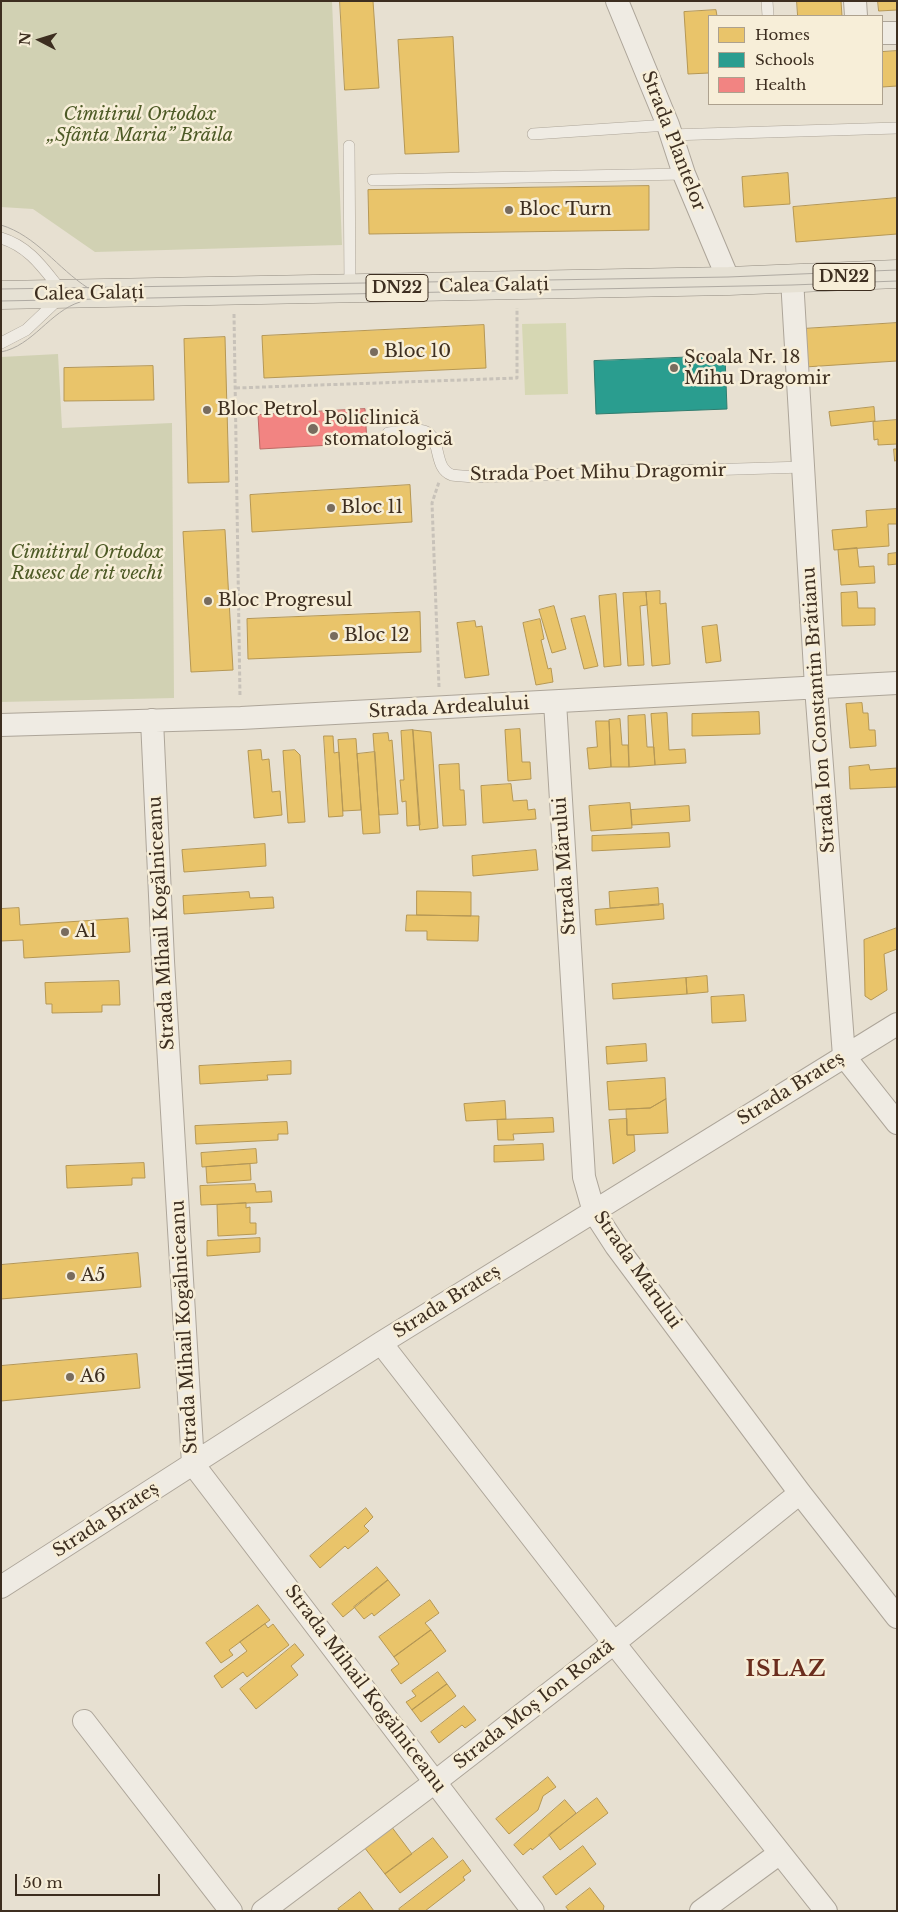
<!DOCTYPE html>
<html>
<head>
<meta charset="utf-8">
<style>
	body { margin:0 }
	#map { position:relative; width:898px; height:1912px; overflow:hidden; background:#e7e0d1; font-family:"Libre Baskerville",serif }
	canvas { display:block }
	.frame { position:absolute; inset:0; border:2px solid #3d2e20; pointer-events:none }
	.legend { position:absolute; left:708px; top:15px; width:175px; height:90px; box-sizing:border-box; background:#f7eed8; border:1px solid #ada18e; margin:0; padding:6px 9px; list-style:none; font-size:15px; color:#3d2e20 }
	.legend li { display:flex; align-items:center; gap:10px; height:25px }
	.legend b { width:25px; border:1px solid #ada18e }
	.north { position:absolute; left:15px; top:15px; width:50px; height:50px; -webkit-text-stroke:4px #f7eed8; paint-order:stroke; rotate:275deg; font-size:14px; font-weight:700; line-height:20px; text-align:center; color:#3d2e20 }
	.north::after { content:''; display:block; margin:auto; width:18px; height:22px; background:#3d2e20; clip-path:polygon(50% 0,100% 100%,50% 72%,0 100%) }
	.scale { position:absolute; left:15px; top:1874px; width:145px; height:22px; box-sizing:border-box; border:2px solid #3d2e20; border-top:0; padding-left:6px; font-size:15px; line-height:18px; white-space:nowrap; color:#3d2e20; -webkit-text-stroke:4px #f7eed8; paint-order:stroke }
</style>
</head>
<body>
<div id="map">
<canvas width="898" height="1912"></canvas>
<div class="frame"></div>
<ul class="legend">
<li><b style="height:14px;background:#e9c46a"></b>Homes</li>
<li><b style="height:14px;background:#2a9d8f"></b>Schools</li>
<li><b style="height:14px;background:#f28482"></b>Health</li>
</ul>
<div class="north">N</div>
<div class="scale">50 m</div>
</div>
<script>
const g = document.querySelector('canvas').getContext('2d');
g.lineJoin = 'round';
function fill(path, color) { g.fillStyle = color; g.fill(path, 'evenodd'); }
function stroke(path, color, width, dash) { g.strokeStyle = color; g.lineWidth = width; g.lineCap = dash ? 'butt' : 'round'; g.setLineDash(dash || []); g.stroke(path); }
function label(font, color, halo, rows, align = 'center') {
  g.font = font + ' "Libre Baskerville",serif'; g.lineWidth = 5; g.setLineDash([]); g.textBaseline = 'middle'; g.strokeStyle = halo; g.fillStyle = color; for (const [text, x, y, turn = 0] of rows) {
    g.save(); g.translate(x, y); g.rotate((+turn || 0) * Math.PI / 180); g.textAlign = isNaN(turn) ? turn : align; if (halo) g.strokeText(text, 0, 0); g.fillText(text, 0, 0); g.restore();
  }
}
const green = new Path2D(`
	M566,323l2,71 -43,1 -3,-71z`);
const cemetery = new Path2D(`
	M1,1h331l10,244 -247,7 -62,-43 -32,-2z
	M58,354l4,74 110,-5 2,275 -173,4v-345z`);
const homes = new Path2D(`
	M340,1h33l6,87 -34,2z
	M797,1h44l1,15h-44z
	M878,1h19v9l-18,1z
	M716,10l1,6h-8v57l-21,1 -4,-62z
	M453,37l6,115 -54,2 -7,-114z
	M897,51v35l-15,1v-35z
	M788,173l2,31 -46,3 -2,-30z
	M649,186v44l-280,4 -1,-44z
	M897,198v36l-101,8 -3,-35z
	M897,323v38l-92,6 -3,-38z
	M484,325l2,43 -222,10 -2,-42z
	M225,337l4,145 -41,1 -4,-144z
	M153,366l1,34 -90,1v-33z
	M874,407l1,14 -44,5 -2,-14z
	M897,420v24l-19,1v-6l-4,1 -1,-18z
	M894,449h3v11l-2,1z
	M410,485l2,37 -160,10 -2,-37z
	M897,509v15h-9l1,22 -55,4 -2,-20 35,-3 -1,-16z
	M225,530l8,140 -42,2 -8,-140z
	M857,548l2,19 15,-1 1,17 -34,2 -3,-35z
	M897,553v11l-9,1v-11z
	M660,591v13l6,-1 4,61 -18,2 -6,-74z
	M646,592l1,13 -7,1 4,59 -16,1 -5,-73z
	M857,592l1,16h17v17l-33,1 -1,-33z
	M616,594l5,71 -17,2 -5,-71z
	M554,606l12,43 -14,4 -13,-43z
	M420,612l1,40 -173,7 -1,-40z
	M585,616l13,50 -14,3 -13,-50z
	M540,619l4,20 -3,1 7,29 3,-1 2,14 -17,3 -13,-62z
	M475,621l1,6 6,-1 7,49 -24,3 -8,-55z
	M717,625l4,36 -15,2 -4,-36z
	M862,703l1,10h5l1,17h6l1,16 -26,2 -4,-44z
	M759,712l1,22 -68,2v-22z
	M667,713l2,37 16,-1 1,14 -31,2 -4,-51z
	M645,715l2,32h7l1,18 -26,2 -1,-51z
	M620,719l2,26h6l1,22h-18l-2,-47z
	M596,721h13l2,46 -22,2 -2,-21 10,-1z
	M520,729l2,33h8l1,17 -23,2 -3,-51z
	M413,730l18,2 7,96 -18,2z
	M413,730l7,95 -13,1 -1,-25 -4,1 -2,-22h4l-3,-49z
	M388,733l1,8 3,-1 6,74 -19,1 -6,-81z
	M324,736h9l1,17 5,-1 4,64 -14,1z
	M356,739l5,71 -18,1 -5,-71z
	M261,750l1,10 7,-1 3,33 8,-1 2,24 -28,3 -6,-67z
	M295,750l5,5 5,67 -17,1 -5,-72z
	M375,752l5,81 -17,1 -6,-80z
	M459,764l1,26h4l2,35 -23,1 -4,-61z
	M869,765l1,5 27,-2v19l-47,2 -1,-22z
	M511,784l2,17 14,-1 1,10 7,-1 1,10 -53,4 -2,-37z
	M630,803l2,25 -41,3 -2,-25z
	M689,806l1,15 -58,4 -1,-15z
	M669,833l1,14 -78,4v-15z
	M265,844l1,22 -82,6 -2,-22z
	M536,850l2,20 -65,6 -1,-20z
	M658,888l1,17 -49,3 -1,-16z
	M417,891l54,1v24l-54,-1z
	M249,892l1,6 23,-1 1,11 -90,6 -1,-18z
	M663,904l1,15 -68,6 -1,-15z
	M19,908l1,17 108,-7 2,34 -106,6 -1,-18 -22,1v-32z
	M407,915l72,1 -1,25 -51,-1v-9h-21z
	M897,928v21l-13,5 3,36 -16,10 -6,-4 -1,-56z
	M707,976l1,16 -21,2 -1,-16z
	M686,978l1,16 -74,5 -1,-15z
	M119,981l1,24h-18v7l-50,1v-9h-6l-1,-21z
	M744,995l2,26 -34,2 -1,-26z
	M646,1044l1,17 -40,3 -1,-17z
	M291,1061v13l-24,1 1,5 -68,4 -1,-18z
	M665,1078l1,21 -16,9 -41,2 -2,-28z
	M666,1099l2,34 -41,2 -1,-26 24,-1z
	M505,1101l1,18 -40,2 -2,-17z
	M553,1118l1,14 -41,2 1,6h-16l-1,-20z
	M627,1119v16h7l1,16 -22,13 -4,-44z
	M287,1122l1,12h-10v6l-82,4 -1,-18z
	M543,1144l1,16 -50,2v-16z
	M256,1149l1,14 -55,4 -1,-14z
	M144,1163l1,15h-13v7l-65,3 -1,-22z
	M250,1164l1,16 -44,3 -1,-16z
	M255,1184l1,8 15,-1 1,11 -71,3 -1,-19z
	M246,1203v5l4,-1v16h6v11l-38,2 -1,-31z
	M260,1238v14l-53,4v-15z
	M138,1253l3,34 -140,12v-34z
	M137,1354l3,34 -139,13v-35z
	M366,1508l7,9 -9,9 5,5 -21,18 -3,-3 -25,22 -10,-12z
	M377,1567l11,13 -45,37 -11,-13z
	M388,1580l12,15 -26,21 -2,-3 -8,6 -10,-12z
	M430,1600l9,13 -14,10 6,7 -37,27 -15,-20z
	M258,1605l12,15 -41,30 4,5 -12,8 -15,-20z
	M265,1624l3,4 5,-4 16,21 -42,32 -4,-5 -21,16 -8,-12 33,-25 -7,-9z
	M431,1630l15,21 -45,33 -10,-14 8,-6 -5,-7z
	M295,1644l9,11 -13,11 7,9 -42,34 -16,-20z
	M438,1672l9,12 -35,26 -6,-8 10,-6 -4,-5z
	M447,1684l9,12 -35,26 -9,-12z
	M464,1706l12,14 -11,8 -3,-3 -23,18 -8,-11z
	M548,1777l8,10 -13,9 -5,14 -29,24 -13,-15z
	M597,1798l11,15 -48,37 -11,-15z
	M565,1800l11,13 -44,37 -1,-2 -8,7 -9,-10z
	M391,1826l21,28 -27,20 -21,-27z
	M433,1838l15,19 -48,36 -15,-19z
	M583,1846l13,18 -40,31 -13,-18z
	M463,1860l8,11 -8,6 2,3 -40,31h-25l-1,-2z
	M590,1888l14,18 -1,5h-34l-3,-4z
	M360,1892l14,19h-34l-2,-2z`);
const schools = new Path2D(`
	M725,356l2,53 -131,5 -2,-53z`);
const health = new Path2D(`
	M365,409l2,34 -107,6 -2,-34z`);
const path = new Path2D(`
	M234,314l6,383
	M236,388l281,-10v-70
	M439,687l-7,-184 7,-21`);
const service = new Path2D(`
	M767,1l1,15
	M533,134l135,-9
	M670,135l227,-7
	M349,146l1,143
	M373,180l311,-6
	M1,238c30,9 44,33 63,56l-38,36 -25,13
	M388,433c11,-1 25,-5 36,-2 19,6 8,37 28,44 6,1 14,1 20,2l332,-10`);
const minor = new Path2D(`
	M617,1l51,124 16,49 45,107
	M855,1l1,15
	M882,33h15
	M792,279l24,408 28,369 53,67
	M555,702l29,475 10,35 22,34 184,247 97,124
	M152,720l11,241 30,503 340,447
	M1,725l240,-7 656,-35
	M381,1343l233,300 212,268
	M1,1587l380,-244 516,-319
	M84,1721l147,190
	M263,1911l172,-129 179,-139 186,-150
	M701,1911l79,-58`);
const primary = new Path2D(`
	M1,295l728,-14 168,-7`);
const tram = new Path2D(`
	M1,225c36,11 56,43 87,63
	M1,289l727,-12 169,-7
	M1,301l791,-16 105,-4
	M1,352c32,-6 49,-41 79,-50`);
const markers = [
	[509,210,5,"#786c5e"],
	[374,352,5,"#786c5e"],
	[674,368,5,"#786c5e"],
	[207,410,5,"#786c5e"],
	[313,429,6,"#786c5e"],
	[331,508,5,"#786c5e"],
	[208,601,5,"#786c5e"],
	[334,636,5,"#786c5e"],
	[65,932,5,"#786c5e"],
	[71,1276,5,"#786c5e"],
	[70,1377,5,"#786c5e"]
];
const shields = [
	[844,277,62],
	[397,288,62]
];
const shieldNames = [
	["DN22",844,277],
	["DN22",397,288]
];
const parkNames = [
	["Cimitirul Ortodox",140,115],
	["„Sfânta Maria” Brăila",140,136],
	["Cimitirul Ortodox",87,553],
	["Rusesc de rit vechi",87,574]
];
const streetNames = [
	["Strada Plantelor",673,141,69],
	["Calea Galați",494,286,-1],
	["Calea Galați",89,294,-1],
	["Strada Poet Mihu Dragomir",598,473,-1],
	["Strada Ardealului",449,708,-3],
	["Strada Ion Constantin Brătianu",819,710,-94],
	["Strada Mărului",565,866,-94],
	["Strada Mihail Kogălniceanu",162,923,-93],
	["Strada Brateș",791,1089,-32],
	["Strada Mărului",637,1270,55],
	["Strada Brateș",447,1302,-32],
	["Strada Mihail Kogălniceanu",185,1327,-93],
	["Strada Brateș",106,1520,-33],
	["Strada Mihail Kogălniceanu",365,1689,53],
	["Strada Moș Ion Roată",534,1705,-38]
];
const poiNames = [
	["Bloc Turn",519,210],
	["Bloc 10",384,352],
	["Școala Nr. 18",684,358],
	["Mihu Dragomir",684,379],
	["Bloc Petrol",217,410],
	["Policlinică",324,419],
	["stomatologică",324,440],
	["Bloc 11",341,508],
	["Bloc Progresul",218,601],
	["Bloc 12",344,636],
	["A1",75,932],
	["A5",81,1276],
	["A6",80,1377]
];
const districtNames = [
	["ISLAZ",786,1670]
];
fill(green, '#d6d7b3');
fill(cemetery, '#d1d1b3');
fill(homes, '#e9c46a');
stroke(homes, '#b59754', 1);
fill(schools, '#2a9d8f');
stroke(schools, '#307c6e', 1);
fill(health, '#f28482');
stroke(health, '#bc6a65', 1);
stroke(service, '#ada599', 12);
stroke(minor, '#ada599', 24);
stroke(primary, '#928b80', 29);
stroke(path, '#c8c2b9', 3, [4, 2.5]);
stroke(service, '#efebe3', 11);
stroke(minor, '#efebe3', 22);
stroke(primary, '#e6e1d4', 28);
stroke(tram, '#afaaa2', 1);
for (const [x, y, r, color] of markers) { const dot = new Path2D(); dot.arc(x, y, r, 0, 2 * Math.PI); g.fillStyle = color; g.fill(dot); stroke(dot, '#f7eed8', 2); }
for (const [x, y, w] of shields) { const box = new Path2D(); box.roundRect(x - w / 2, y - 13.5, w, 27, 4); g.fillStyle = '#f7eed8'; g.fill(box); stroke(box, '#3d2e20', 1); }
label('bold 16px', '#3d2e20', null, shieldNames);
label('italic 18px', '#4d5a26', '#f7eed8', parkNames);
label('18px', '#3d2e20', '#f7eed8', streetNames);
label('18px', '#3d2e20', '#f7eed8', poiNames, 'left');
g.letterSpacing = '1px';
label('bold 22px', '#6b2e1e', '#f7eed8', districtNames);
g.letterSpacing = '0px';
</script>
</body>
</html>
